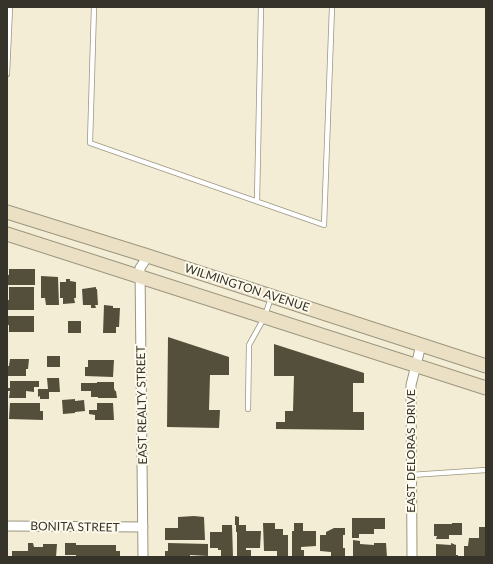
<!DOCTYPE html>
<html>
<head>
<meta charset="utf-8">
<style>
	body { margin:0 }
	#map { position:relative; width:493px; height:564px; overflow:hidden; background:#f3edd5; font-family:Lato,sans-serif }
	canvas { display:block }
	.frame { position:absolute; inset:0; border:8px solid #35332a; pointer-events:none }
</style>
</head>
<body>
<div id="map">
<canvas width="493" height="564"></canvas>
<div class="frame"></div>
</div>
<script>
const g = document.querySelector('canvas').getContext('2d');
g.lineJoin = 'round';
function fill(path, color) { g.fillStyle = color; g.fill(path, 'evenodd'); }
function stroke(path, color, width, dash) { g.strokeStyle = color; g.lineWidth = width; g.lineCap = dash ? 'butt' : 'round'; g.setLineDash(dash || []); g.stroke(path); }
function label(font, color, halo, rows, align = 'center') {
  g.font = font + ' Lato,sans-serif'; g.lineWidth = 4; g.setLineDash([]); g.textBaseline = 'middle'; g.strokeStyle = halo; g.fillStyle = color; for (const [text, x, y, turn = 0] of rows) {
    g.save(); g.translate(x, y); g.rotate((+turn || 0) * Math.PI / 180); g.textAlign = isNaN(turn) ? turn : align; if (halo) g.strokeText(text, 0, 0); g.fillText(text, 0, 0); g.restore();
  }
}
const building = new Path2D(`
	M9,269h26v16h-27l-1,-10h2z
	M41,276l17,1 1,28h-13l-1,-7h-4z
	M66,279h4v2l6,1v16h-2l1,5 -12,1v-6h-3v-16h6z
	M9,287h25v23h-26l-1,-10h2z
	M96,287v2h1l1,16h-3l1,3h-5v-3h-8l-1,-16z
	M104,305l9,1v2h7l-1,19h-3v6h-13z
	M8,316h26v16h-25v-7h-2z
	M68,321h13v12h-13z
	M168,337l61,20v18h-19l-1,35h11l-1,18 -52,-1z
	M274,344l90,29v10h-11v29h11v18l-88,-1v-7h9v-11h8l1,-35h-20z
	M47,356h13v11h-13z
	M10,359h19l-1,10h-2v7h-18v-10h1z
	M88,360h26l-1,17 -28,-1v-9h3z
	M47,378h12l1,14h-11v7h-9v-3l-2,1v-8h10z
	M10,381h29v6h-5v5l-8,-1v7h-17l1,-7h-2v-3h2z
	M97,382h17v6l1,3h1l1,7h-19v-1h-7v-6h-10v-8h16z
	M75,399v2l9,-1 1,11 -10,1v1l-12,1 -1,-14z
	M10,403h30v8h3v9l-34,-1z
	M97,403h16l1,17h-19v-5l-6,-1v-4h8z
	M194,516l10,1 1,23h-40v-12h13v-11z
	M235,516l4,1v8h7v6h15l-1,17h-14v2h5v7h-14v-25h-1v-7h-1z
	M352,518h33v11h-11v5h-15v4h-7z
	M263,523h12v6h8v6h5v22h-11v-6h-13z
	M294,523h9v8h13v15l-15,1v3h3v7h-12v-26h2z
	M452,523h10v12h-16h3v4h-13l1,-3h-3v-12h18z
	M222,525h10l1,32h-12v-7h-3v-2h-8v-16h12z
	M479,527h7l-1,30h-21v-11h4l1,-8h10z
	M334,528h11v7h-2v13h2v9h-14v-5l-11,-1v-16h6v-3z
	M353,540l7,1v3l14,1v-2h12l1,14h-34z
	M28,543h5l1,4h9v-3h14l-1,13h-44v-6h16z
	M65,543h11v2h40v6h4v6h-44v-2h-11z
	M168,543l40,1v12l-18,-1v2h-25v-6h3z
	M451,543l5,2v10h2v2h-22v-13l15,1z`);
const service = new Path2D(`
	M94,7l-4,136 234,82 8,-218
	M7,74l3,-67
	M257,201l4,-194
	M248,409l1,-64 15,-27 7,-20
	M411,475l75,-5`);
const minor = new Path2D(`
	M7,526l136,1
	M143,557l-3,-289 8,-12
	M412,557l-1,-172 10,-40`);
const secondary = new Path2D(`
	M7,212l141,44 338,110
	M7,234l479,154`);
const streetNames = [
	["WILMINGTON AVENUE",247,288,18],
	["EAST REALTY STREET",142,405,-91],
	["EAST DELORAS DRIVE",411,451,-90],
	["BONITA STREET",75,527,1]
];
fill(building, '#544f3b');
stroke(service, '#9c9680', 6);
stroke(minor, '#9c9680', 11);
stroke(secondary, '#9c9680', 15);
stroke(service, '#fff', 4.5);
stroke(minor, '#fff', 9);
stroke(secondary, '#ebe0c3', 13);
label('12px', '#35332a', '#fefaec', streetNames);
</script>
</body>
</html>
